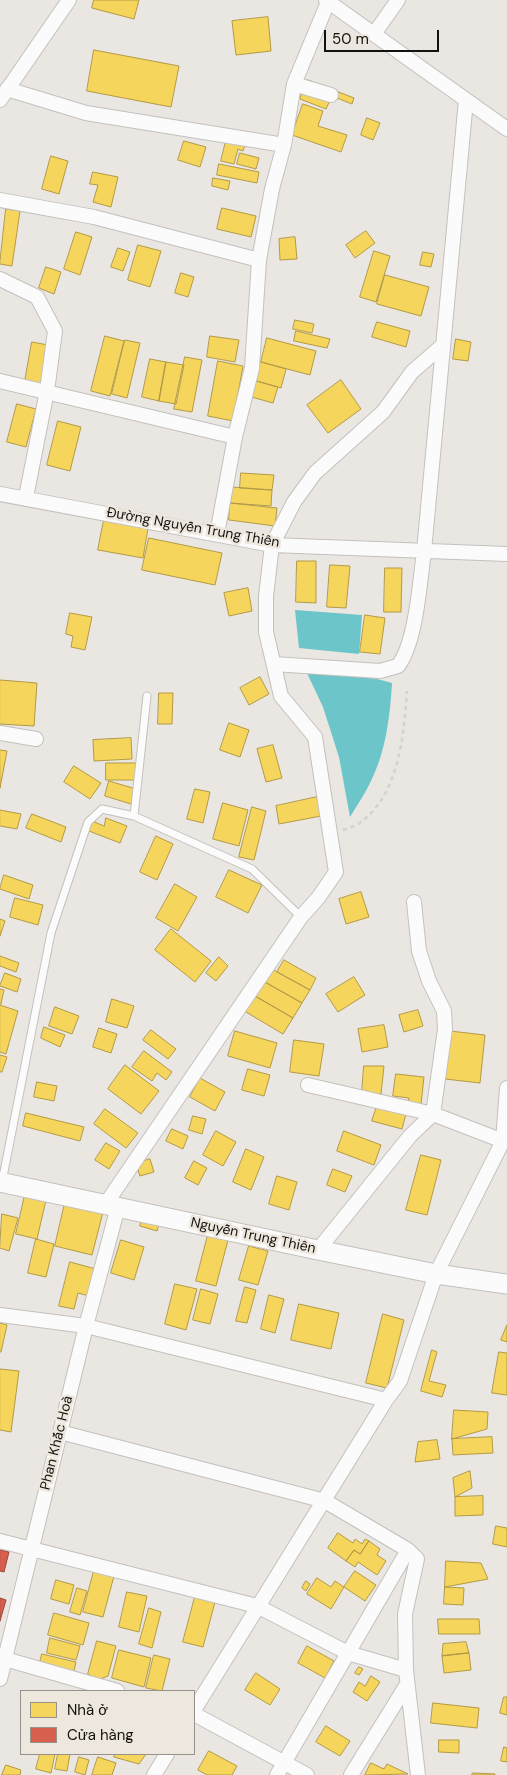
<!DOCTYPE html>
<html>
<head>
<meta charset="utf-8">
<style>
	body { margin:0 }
	#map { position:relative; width:507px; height:1775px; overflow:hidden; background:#eae6e2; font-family:"DM Sans",sans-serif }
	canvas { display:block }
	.legend { position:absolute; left:20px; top:1690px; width:175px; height:65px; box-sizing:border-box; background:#ede7de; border:1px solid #96928b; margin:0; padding:6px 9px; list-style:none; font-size:15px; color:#14120f }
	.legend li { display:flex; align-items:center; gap:10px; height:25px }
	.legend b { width:25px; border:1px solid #96928b }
	.scale { position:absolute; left:324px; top:30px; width:115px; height:22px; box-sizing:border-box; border:2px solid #14120f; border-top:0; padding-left:6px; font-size:15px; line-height:18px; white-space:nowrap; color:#14120f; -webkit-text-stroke:4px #ede7de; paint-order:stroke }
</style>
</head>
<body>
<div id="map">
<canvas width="507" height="1775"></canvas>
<ul class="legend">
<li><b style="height:14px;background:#f6d55c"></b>Nhà ở</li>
<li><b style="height:14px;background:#d6604d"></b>Cửa hàng</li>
</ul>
<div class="scale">50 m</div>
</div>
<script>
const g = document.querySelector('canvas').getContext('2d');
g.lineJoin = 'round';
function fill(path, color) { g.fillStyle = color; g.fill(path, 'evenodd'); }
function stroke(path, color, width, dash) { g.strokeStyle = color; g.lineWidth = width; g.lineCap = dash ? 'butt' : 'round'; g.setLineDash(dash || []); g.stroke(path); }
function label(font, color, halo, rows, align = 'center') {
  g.font = font + ' "DM Sans",sans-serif'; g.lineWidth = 5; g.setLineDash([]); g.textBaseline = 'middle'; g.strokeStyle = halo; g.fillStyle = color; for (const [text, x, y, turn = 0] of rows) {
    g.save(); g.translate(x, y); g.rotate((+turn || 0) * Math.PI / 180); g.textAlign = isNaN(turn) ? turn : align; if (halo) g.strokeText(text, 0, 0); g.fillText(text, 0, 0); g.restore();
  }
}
const water = new Path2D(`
	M295,610l67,5 -3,39 -60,-6z
	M306,671l71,8 15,4c-2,33 -6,68 -21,98 -6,13 -14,24 -21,36l-11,-60 -16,-50z`);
const homes = new Path2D(`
	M94,0h45l-5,19 -42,-11z
	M268,17l3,34 -35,4 -4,-34z
	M94,50l85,16 -8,41 -84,-16z
	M308,80l46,18 -2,6 -20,-8 -6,13 -26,-10z
	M303,104l20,7 -5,15 29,9 -6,17 -49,-17z
	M367,118l13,5 -7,17 -12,-5z
	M227,137l19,5 -3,9 -5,-2 -4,15 -13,-3z
	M184,141l22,6 -6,20 -22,-7z
	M240,153l19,5 -3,11 -19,-5z
	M51,156l17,5 -9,33 -17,-5z
	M219,164l40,8 -2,11 -40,-8z
	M93,172l25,5 -7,30 -18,-5 5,-17 -8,-1z
	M213,178l17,3 -2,9 -16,-4z
	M222,208l34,8 -5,21 -34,-8z
	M6,209l14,2 -8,55 -12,-2z
	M366,231l9,12 -20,15 -9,-13z
	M76,232l16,5 -12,38 -16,-6z
	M295,237l2,22 -17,1 -1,-21z
	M138,245l23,6 -11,36 -22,-7z
	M118,248l12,4 -7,19 -12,-4z
	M374,251l16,5 -14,46 -16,-5z
	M423,252l11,2 -3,13 -11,-2z
	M46,267l15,5 -7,22 -15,-6z
	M181,273l13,4 -6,20 -13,-4z
	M385,275l44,12 -8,29 -44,-12z
	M295,320l19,4 -2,9 -19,-4z
	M377,322l33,9 -4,16 -34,-10z
	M296,331l34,8 -3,9 -33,-7z
	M105,336l19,5 -14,55 -19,-5z
	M210,336l29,4 -4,22 -28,-5z
	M267,338l49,13 -6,24 -49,-13z
	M456,339l15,3 -3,19 -15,-2z
	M125,340l15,3 -13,55 -15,-4z
	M32,342l16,3 -7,39 -16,-3z
	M185,357l17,3 -10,52 -18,-3z
	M150,359l16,3 -7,39 -17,-4z
	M218,361l25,5 -10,55 -25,-5z
	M258,361l28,8 -5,19 -28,-8z
	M166,362l18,3 -8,39 -17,-3z
	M253,380l25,7 -5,16 -25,-7z
	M341,380l20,29 -33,24 -21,-28z
	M17,404l19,5 -10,38 -19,-5z
	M58,421l23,6 -11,44 -23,-6z
	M241,473l33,2 -2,15 -32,-2z
	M232,487l40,3 -1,16 -41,-3z
	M230,503l47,5 -2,18 -46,-6z
	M104,520l44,8 -5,30 -45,-8z
	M149,538l73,15 -7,32 -73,-15z
	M297,561h19v42l-20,-1z
	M330,565l20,1 -4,42 -19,-1z
	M385,568h17l-1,44h-17z
	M248,588l4,23 -23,5 -5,-23z
	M70,613l22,4 -7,33 -14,-3 2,-11 -7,-2z
	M365,615l20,3 -5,36 -20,-2z
	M260,677l9,17 -20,11 -9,-17z
	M0,680l37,3 -3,43 -34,-2z
	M159,693h14l-1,31h-14z
	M229,723l20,7 -9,27 -20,-7z
	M131,738l1,21 -38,2 -1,-21z
	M273,745l9,33 -16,4 -9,-33z
	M0,750l7,1 -7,37z
	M106,763h30v17h-30z
	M74,766l27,17 -11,16 -26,-17z
	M109,781l27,8 -5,15 -26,-8z
	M195,789l15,3 -7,31 -16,-4z
	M317,797l4,19 -42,8 -3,-18z
	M223,803l25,7 -9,36 -26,-7z
	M252,807l14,4 -12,49 -15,-3z
	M0,810l21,4 -4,15 -17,-3z
	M32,814l34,13 -5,15 -35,-14z
	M106,818l21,8 -7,17 -31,-12 3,-10 12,5z
	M156,836l17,8 -16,36 -17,-8z
	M229,870l33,15 -14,28 -32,-16z
	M4,875l29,10 -4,14 -29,-10z
	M175,884l22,13 -19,34 -22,-13z
	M361,892l8,25 -23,7 -7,-25z
	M15,898l28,7 -5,20 -28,-8z
	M0,919l5,2 -5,15z
	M171,929l40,32 -16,21 -40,-32z
	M0,956l19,7 -3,9 -16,-6z
	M219,957l9,9 -12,15 -10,-8z
	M284,960l32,18 -6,12 -33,-18z
	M270,968l40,22 -8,13 -39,-22z
	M5,973l16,6 -4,13 -17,-6z
	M354,977l11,18 -27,17 -12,-18z
	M263,981l39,22 -9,15 -38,-22z
	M0,989l4,1 -3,14h-1z
	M255,996l38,22 -10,16 -37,-22z
	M112,999l22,7 -7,22 -21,-6z
	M0,1005l18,6 -12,43 -6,-2z
	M55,1007l24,9 -7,18 -23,-8z
	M418,1010l5,16 -19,6 -5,-17z
	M384,1025l4,22 -26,5 -4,-23z
	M44,1027l21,8 -5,12 -19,-9z
	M99,1028l18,6 -6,19 -18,-6z
	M151,1030l25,19 -8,10 -25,-19z
	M235,1031l42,12 -7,25 -42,-12z
	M450,1031l35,4 -5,48 -35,-4z
	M294,1040l30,4 -5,32 -29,-4z
	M144,1051l28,21 -6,8 -9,-7 -5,8 -20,-14z
	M0,1055l7,2 -5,15h-2z
	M125,1065l34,26 -18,23 -33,-25z
	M364,1066h20l-3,28 -19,-1z
	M248,1069l22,6 -6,21 -22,-6z
	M396,1074l28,3 -3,27 -13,-2 1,-4 -16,-2z
	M200,1078l25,14 -10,19 -25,-14z
	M37,1082l20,4 -3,15 -20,-4z
	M377,1106l29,8 -4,15 -30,-8z
	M105,1109l33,24 -12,15 -32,-24z
	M26,1113l58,14 -4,14 -57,-15z
	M193,1116l13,3 -4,15 -13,-4z
	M172,1129l16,7 -5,13 -17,-8z
	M216,1131l20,11 -13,24 -20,-11z
	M344,1131l37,14 -7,20 -37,-14z
	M106,1143l14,8 -11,18 -14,-9z
	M246,1149l18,8 -13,33 -18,-8z
	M421,1155l20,5 -14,55 -21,-5z
	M150,1159l4,13 -14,4 -4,-12z
	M194,1161l13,7 -9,17 -13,-7z
	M333,1169l19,7 -7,16 -18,-7z
	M277,1176l20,6 -8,28 -20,-6z
	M25,1195l21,5 -9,39 -21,-5z
	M65,1203l38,9 -11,43 -37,-9z
	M2,1214l16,4 -9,33 -9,-3z
	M143,1216l17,5 -3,10 -17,-5z
	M208,1235l20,5 -12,46 -20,-5z
	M36,1239l18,5 -8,33 -18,-4z
	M121,1240l23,7 -10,33 -23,-7z
	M249,1246l19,5 -10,34 -19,-5z
	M70,1262l26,7 -7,27 -11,-3 -4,16 -15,-3z
	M175,1284l22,5 -11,41 -21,-6z
	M245,1287l11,3 -9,33 -11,-2z
	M201,1289l17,5 -8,30 -17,-4z
	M269,1295l15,4 -9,34 -14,-4z
	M299,1304l40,9 -8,36 -40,-9z
	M383,1314l21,6 -17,68 -21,-5z
	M0,1323l7,2 -6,27h-1z
	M507,1325v17l-6,-2z
	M432,1350l5,2 -8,29 17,4 -4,12 -21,-6z
	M499,1352l8,1v42l-15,-2z
	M0,1369l19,2 -8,61 -11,-2z
	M454,1410l34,2 -1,17 -35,10z
	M492,1437l1,16 -40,2 -1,-16z
	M437,1440l3,19 -25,3 3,-20z
	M470,1471l2,17 -17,9 -2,-19z
	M483,1496v19l-28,1v-19z
	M496,1526l11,2v19l-14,-3z
	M338,1533l15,10 2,-4 7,5 3,-5 4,2 -9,13 -6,-4 -8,11 -18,-13z
	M369,1541l11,8 -3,6 9,6 -9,14 -19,-13 -3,5 -9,-6 8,-11 6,4z
	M446,1561l35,2 7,16 -43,8z
	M94,1571l20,5 -11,41 -20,-5z
	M355,1571l21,14 -11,16 -21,-14z
	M317,1578l14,9 4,-6 9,6 -13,22 -24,-15z
	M56,1580l18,5 -5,19 -18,-5z
	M306,1581l4,3 -4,7 -4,-3z
	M445,1587l19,1 -1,17 -19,-1z
	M77,1588l10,3 -7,24 -10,-3z
	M127,1592l20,4 -8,36 -20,-5z
	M195,1597l20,5 -12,45 -20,-5z
	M149,1608l12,4 -9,36 -13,-4z
	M54,1613l35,10 -6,22 -35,-10z
	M438,1619h41l1,15h-41z
	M50,1638l30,8 -4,14 -29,-7z
	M97,1641l19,5 -8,30 -10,4 -10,-6z
	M466,1642l3,11 -27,3 1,-12z
	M307,1646l27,15 -9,17 -27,-15z
	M119,1650l32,8 -7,29 -32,-9z
	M469,1653l2,17 -27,3 -2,-17z
	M42,1654l34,8 -3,13 -34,-8z
	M154,1655l16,4 -8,32 -16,-3z
	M359,1667l4,2 -4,6 -4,-2z
	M256,1673l24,16 -10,16 -25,-15z
	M371,1676l9,6 -13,19 -14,-9 6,-10 6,4z
	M504,1697h3v18l-7,-2z
	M433,1703l46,5 -2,20 -46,-5z
	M326,1726l24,15 -10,15 -24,-14z
	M439,1740h20v13l-20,-1z
	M504,1747l3,1v14l-6,-1z
	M209,1751l28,15 -5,9h-25l-9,-5z
	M40,1754h15l-4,19 -15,-4z
	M58,1754h12l-3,17 -12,-2z
	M115,1754h31l-7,10 -25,-7z
	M79,1757l10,3 -4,15 -10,-3z
	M98,1757l18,6 -4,12h-20z
	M371,1763l13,6 3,-5 21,10 -43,1z
	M6,1765l15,5 -1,5h-18z
	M473,1773l22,1v1h-23z`);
const shops = new Path2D(`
	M0,1550l9,2 -5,20 -4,-1z
	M0,1598l6,2 -6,21z`);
const path = new Path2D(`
	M343,830c6,-2 13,-4 18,-8 38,-28 43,-87 46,-131`);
const lane = new Path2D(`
	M134,816l13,-120
	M2,1182l49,-249 37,-111 14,-13 32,7 118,53 49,48`);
const street = new Path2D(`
	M326,0l181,129
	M328,2l-34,82 37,11
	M374,34l24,-34
	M7,89l79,24 198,32
	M0,100l69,-100
	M0,200l94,17 165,43
	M0,279l37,18 18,34 -8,60 -21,106
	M0,381l235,56
	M0,494l272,51 235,9
	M217,534l18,-97 17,-69 7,-108 13,-71 12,-44 10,-61
	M274,664l106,7 18,-5c18,-23 22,-85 26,-115l42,-451
	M0,733l36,6
	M308,1085l125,29 70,27
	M105,1205l196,-288 17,-19 18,-26 -21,-135 -34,-41 -15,-64v-36l6,-51 22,-43 21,-29 68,-61 29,-40 31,-27
	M318,1250l92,-114 23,-22 12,-85 -1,-18 -15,-30 -10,-30 -5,-49
	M0,1315l86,11 300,74
	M60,1432l265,69 83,49 9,9 -12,55 1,56 12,105
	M0,1541l257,65 91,47 58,17
	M5,1659l112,32
	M0,1679l86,-353 32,-119
	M194,1710l192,-310 14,-19 36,-107 67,-133 4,-53
	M194,1714l113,61
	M154,1775l13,-21
	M277,1775l131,-225
	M351,1775l55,-89`);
const secondary = new Path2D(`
	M0,1182l318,68 118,24 71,10`);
const streetNames = [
	["Đường Nguyễn Trung Thiên",193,528,10],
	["Nguyễn Trung Thiên",253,1236,12],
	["Phan Khắc Hoà",57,1443,-76]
];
fill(water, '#6cc5c9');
fill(homes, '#f6d55c');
stroke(homes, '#b29a45', 1);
fill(shops, '#d6604d');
stroke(shops, '#9c493a', 1);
stroke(lane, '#c3c1be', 9);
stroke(street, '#c3c1be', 16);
stroke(secondary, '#c3c1be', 21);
stroke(path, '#d3d2d0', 2.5, [4, 4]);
stroke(lane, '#fcfbfb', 7);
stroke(street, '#fcfbfb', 14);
stroke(secondary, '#fcfbfb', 19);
label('14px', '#14120f', '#ede7de', streetNames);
</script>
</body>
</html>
